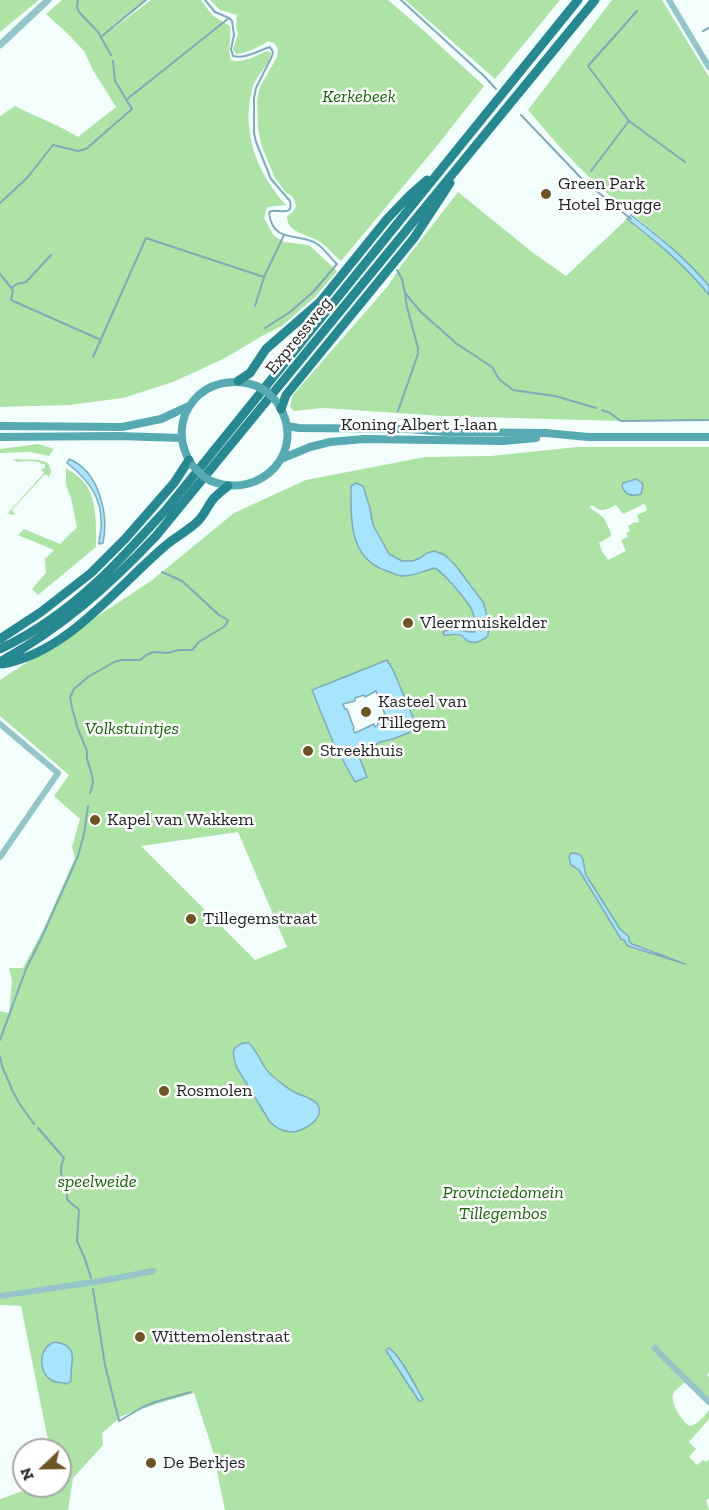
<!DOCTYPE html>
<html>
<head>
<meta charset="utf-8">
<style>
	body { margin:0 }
	#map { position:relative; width:709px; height:1510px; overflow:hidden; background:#f3fffd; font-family:"Zilla Slab",serif }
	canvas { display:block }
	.north { position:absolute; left:12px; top:1438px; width:60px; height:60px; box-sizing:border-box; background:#fff; border:2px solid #a5a7a7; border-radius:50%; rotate:248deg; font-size:16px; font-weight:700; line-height:24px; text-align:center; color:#1d2322 }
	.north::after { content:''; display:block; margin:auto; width:21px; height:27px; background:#6e5325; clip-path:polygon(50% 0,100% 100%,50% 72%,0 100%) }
</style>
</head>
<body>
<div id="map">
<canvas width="709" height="1510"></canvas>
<div class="north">N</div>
</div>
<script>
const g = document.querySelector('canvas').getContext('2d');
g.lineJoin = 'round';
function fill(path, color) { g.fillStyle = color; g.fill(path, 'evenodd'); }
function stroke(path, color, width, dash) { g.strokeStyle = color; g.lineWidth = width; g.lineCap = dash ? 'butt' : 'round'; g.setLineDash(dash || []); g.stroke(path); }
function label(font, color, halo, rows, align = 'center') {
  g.font = font + ' "Zilla Slab",serif'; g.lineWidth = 5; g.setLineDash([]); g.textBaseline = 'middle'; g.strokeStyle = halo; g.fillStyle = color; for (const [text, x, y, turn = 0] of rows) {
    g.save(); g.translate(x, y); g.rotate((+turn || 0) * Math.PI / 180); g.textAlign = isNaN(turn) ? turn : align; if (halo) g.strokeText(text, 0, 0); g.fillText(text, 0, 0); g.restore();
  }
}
const green = new Path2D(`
	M0,0h39l-39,32z
	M62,0h84l-43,36 48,-36h50l11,15 18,11c2,11 -3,23 1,34 11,4 24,-4 34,-8l3,-1 3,2c-2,13 -16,23 -19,37 -11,42 5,83 34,115l-19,2 -3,11 10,18 10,6 25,3 28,26 -22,26 -33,29 -20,10 -37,22 -52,24 -50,16 -54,7 -69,2v-291l15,-10c20,11 43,18 63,31l38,-30 -23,-37 -9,-19 -16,-17 -22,-20z
	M210,0h178l35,30 61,56 -48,61 -95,114c-6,-5 -11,-11 -18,-17 -10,-9 -37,-10 -36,-28l6,-4 3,-6 -2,-7 -3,-4 -5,-2 -11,-15 -13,-31 -4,-18 -1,-29 3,-13 17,-30 1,-8 -4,-6 -6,-2c-9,6 -20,12 -32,13l-3,-5 5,-15 -2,-8 1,-11 -17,-5z
	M405,0h155l-65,79z
	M612,0h50l47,77v209c-34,-43 -83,-73 -122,-111 -21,-20 -40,-43 -59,-65z
	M458,192l74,60 34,24 61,-57c30,23 58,46 82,76v125l-88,1 -179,-5 -119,-8 -29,3 -4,-4 3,-12 95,-109 12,-19z
	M38,444l16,5 -5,7 -19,-4 -30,1v-4z
	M577,447h132v926l-2,2 2,2v24l-24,-19c-3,3 -8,7 -11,10 -6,10 8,28 15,34 8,0 15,-10 20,-16v9l-20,23 7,7 -7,8 8,8 6,-5 3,2 3,-3v40l-3,1 3,10h-484l-13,-62 -18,-55 -38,11 -34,12 -20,17 1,12 -30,33 -5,32h-68v-11l37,-13h23v-36h-10l-29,-144 -21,-1v-294l9,2 3,-32 -3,-13h14l21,-40 31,-70 -3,-11 8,-28 -26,-23 15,-21 -69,-59v-36l151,-99 83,-68 72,-33 119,-23 66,-1zM356,483l7,3 7,22 3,17 16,29 13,7h11l7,-3 7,-5 29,13 17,21 9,54c-5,0 -12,1 -16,-1 -10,-5 -6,-7 -19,-4l13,-7 6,4 10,-1c-1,-26 -8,-29 -24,-47 -6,-6 -10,-12 -17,-17l-34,8 -21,-7 -26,-32 -3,-50zM644,504l3,4 -1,3 -9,4 2,7 -2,1 -2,-1 -7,4 2,5 -4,2 2,4 -7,3 5,11 -18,9 -6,-9 -3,-8 12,-7v-3l-7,-15 -15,-11 3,-2c9,8 14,5 24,0l7,9zM393,670l25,59 -25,10 -13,3 -20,12 -5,28 -22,-40 -20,-52zM238,832l49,115 -32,13 -114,-114zM569,859l15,10 13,25 23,36 9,7v4l3,3 21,7 -24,-5 -3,-2 -28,-42 -19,-32 -8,-5zM249,1043c7,7 10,15 15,23 6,10 18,18 27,25 8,5 24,6 27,16 3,8 -3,15 -9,19 -27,17 -40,-5 -53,-26 -6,-11 -13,-21 -19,-32 -3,-7 -6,-15 -1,-22z
	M13,459l25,1 8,2 3,3 2,7 -2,5 -4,-3 -33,36 3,4 -3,1 -4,-2 36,-40 -3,-4 4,-1v-4h-4l-1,-2 -12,-1 -11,1z
	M66,468c5,4 11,7 15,11 17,16 15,47 15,68l-58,48 -6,-6 14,-16 -1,-14 9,-9 -36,-15 6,-6 36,15 17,-17 -6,-29 -5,-13z`);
const water = new Path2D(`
	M631,215c28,22 56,44 78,71v9c-24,-30 -52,-53 -82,-76z
	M69,459c30,12 40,55 34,84l-4,1c0,-5 1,-10 2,-15 2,-30 -11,-48 -34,-66z
	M636,479l6,4 1,3 -2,8c-9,3 -16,1 -19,-8l1,-3z
	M356,483l7,3 7,22 3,17 16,29 13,7h11l7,-3 7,-5 7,-2 11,4 11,11 27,36 6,20 -1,14c-6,4 -12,9 -20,5 -3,-1 -5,-5 -8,-6 -5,-2 -11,1 -16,0l-1,-3c13,-7 19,1 32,0 1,-24 -8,-30 -22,-47 -6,-6 -10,-12 -18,-17 -10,2 -20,8 -32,8 -4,0 -9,-2 -13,-4 -41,-12 -39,-49 -39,-86z
	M387,660l6,10 25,59 -25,10 -13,3 -20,12v5l7,18 -12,5 -22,-40 -21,-52zM376,691l9,24h1l2,5 -5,2 -1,-1 -4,2v2l-3,2 -1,-3 -19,9 -2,-4 1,-1 -7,-19h-2l-2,-5 12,-3v-3l9,-3 1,2z
	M573,853c14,1 9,12 13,22l34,54 9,8v4l3,3 53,20 -57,-18 -4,-6 -3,-1 -42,-69 -8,-5 -2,-8 1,-3z
	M244,1043h5c7,7 10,15 15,23 4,7 10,12 17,17 4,3 10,8 15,10 7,3 16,5 21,11 10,14 -15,29 -27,28 -8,-1 -15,-5 -20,-10l-33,-54c-4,-12 -8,-21 7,-25z
	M55,1342c27,4 14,22 16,39l-4,3c-5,-2 -10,-1 -14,-3 -16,-8 -15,-34 2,-39z
	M389,1348c11,7 25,35 32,48l2,3 -2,2h-2l-32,-49 -1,-2z`);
const stream = new Path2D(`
	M78,0l-1,7 2,5 19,20 13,23
	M205,0l10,12 14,6 3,3 2,14 -3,14 2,7c13,3 24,-5 37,-9l3,5 -1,4 -16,32 -2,10v35l2,9 15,37 19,22c4,16 -11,8 -19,10l-2,2c4,32 31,19 48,31 8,5 13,14 20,20l-24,28 -23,20 -25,16
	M401,0l83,76 12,13
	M637,11l-49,55 41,55 56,41
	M703,31l6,-3
	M102,36l44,-36
	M126,100l103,-82
	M521,115l62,65 48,39
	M591,171l38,-50
	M0,203l27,-25 26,-33 25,6 8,-2 46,-40 -17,-28 -2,-20
	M397,270l5,9 3,14 16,19 36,32 35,23 7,12 14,11 42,6 41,12
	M0,274l13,16 -2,10 90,40
	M11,288l6,-4 9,-2 25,-27
	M255,306l9,-29 20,-42
	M93,357l53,-119 118,39
	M602,410l8,3 11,8 88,-1
	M398,411l20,-57v-6l-11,-41 -2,-14
	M90,793l3,-10 -1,-8 -5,-16v-8l-9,-22 -6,-21 -2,-11 4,-8 14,-12 26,-15 8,-2h18l8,-6 6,-2 13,1 12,-3h13l7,-8 26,-16 3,-6 -9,-5 -37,-34 -20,-9
	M0,1040l26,-71 15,-30 37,-83 6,-22 4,-28
	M0,1057l2,9 9,21
	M11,1088l8,15 15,21
	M38,1128l26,30c-9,21 5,24 3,41 3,5 8,6 12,11l-2,31 8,18 6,19
	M93,1289l12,76 14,56 24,-14 12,-5 36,-10`);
const minor = new Path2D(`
	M669,0l40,67
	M0,724l58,49 -58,84
	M0,1296l101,-15 52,-10
	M655,1348l5,6 49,48`);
const tertiary = new Path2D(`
	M0,45l48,-45`);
const secondary = new Path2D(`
	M0,426l122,1 39,-8 28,-13
	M287,426l12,2 109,1 37,3 101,1 42,4h121
	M0,437l118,-1 64,2
	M281,459l29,-12 20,-5 34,-3 139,2 33,-3
	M192,465c-31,-47 13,-98 65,-79
	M211,481c51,20 97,-31 67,-77`);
const trunk = new Path2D(`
	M238,381l12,-8 16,-24 54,-47 67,-83 23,-24 17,-15
	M281,409l5,-14 128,-157 36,-55
	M0,639l41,-27 50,-39 34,-34 49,-56 15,-23
	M0,649c36,-17 69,-41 98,-68 24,-22 45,-47 67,-70l413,-511
	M0,662c62,-35 107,-74 156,-126l439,-536
	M2,664c65,-11 115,-77 163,-118 10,-9 23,-15 33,-25 7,-7 10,-16 16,-23 4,-4 9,-8 14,-12`);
const secondaryBridge = new Path2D(`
	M257,386l10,6 9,9
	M193,466l11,11 7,4`);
const markers = [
	[546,194,6,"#6e5325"],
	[408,623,6,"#6e5325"],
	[366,712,6,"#6e5325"],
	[308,751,6,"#6e5325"],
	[95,820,6,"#6e5325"],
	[191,919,6,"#6e5325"],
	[164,1091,6,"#6e5325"],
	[140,1337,6,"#6e5325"],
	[151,1463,6,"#6e5325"]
];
const parkNames = [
	["Kerkebeek",359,97],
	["Volkstuintjes",132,729],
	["speelweide",97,1182],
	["Provinciedomein",503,1193],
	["Tillegembos",503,1214]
];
const poiNames = [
	["Green Park",558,184],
	["Hotel Brugge",558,205],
	["Vleermuiskelder",420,623],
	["Kasteel van",378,702],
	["Tillegem",378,723],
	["Streekhuis",320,751],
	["Kapel van Wakkem",107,820],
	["Tillegemstraat",203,919],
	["Rosmolen",176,1091],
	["Wittemolenstraat",152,1337],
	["De Berkjes",163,1463]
];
const streetNames = [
	["Expressweg",299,336,-51],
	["Koning Albert I-laan",419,425]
];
fill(green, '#ade3a4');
fill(water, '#a7e4fd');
stroke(water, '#7eaabb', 1.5);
stroke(stream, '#7eaabb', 2);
stroke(minor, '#93c5cb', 6);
stroke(tertiary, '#93c5cb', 7);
stroke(secondary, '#58aab2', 8);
stroke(trunk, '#268992', 9);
stroke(secondaryBridge, '#58aab2', 8);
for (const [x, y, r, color] of markers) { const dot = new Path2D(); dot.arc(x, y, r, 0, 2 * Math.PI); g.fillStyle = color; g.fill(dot); stroke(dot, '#fff', 2); }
label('italic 18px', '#116700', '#fff', parkNames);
label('18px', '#1d2322', '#fff', poiNames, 'left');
label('18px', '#1d2322', '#fff', streetNames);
</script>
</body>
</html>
